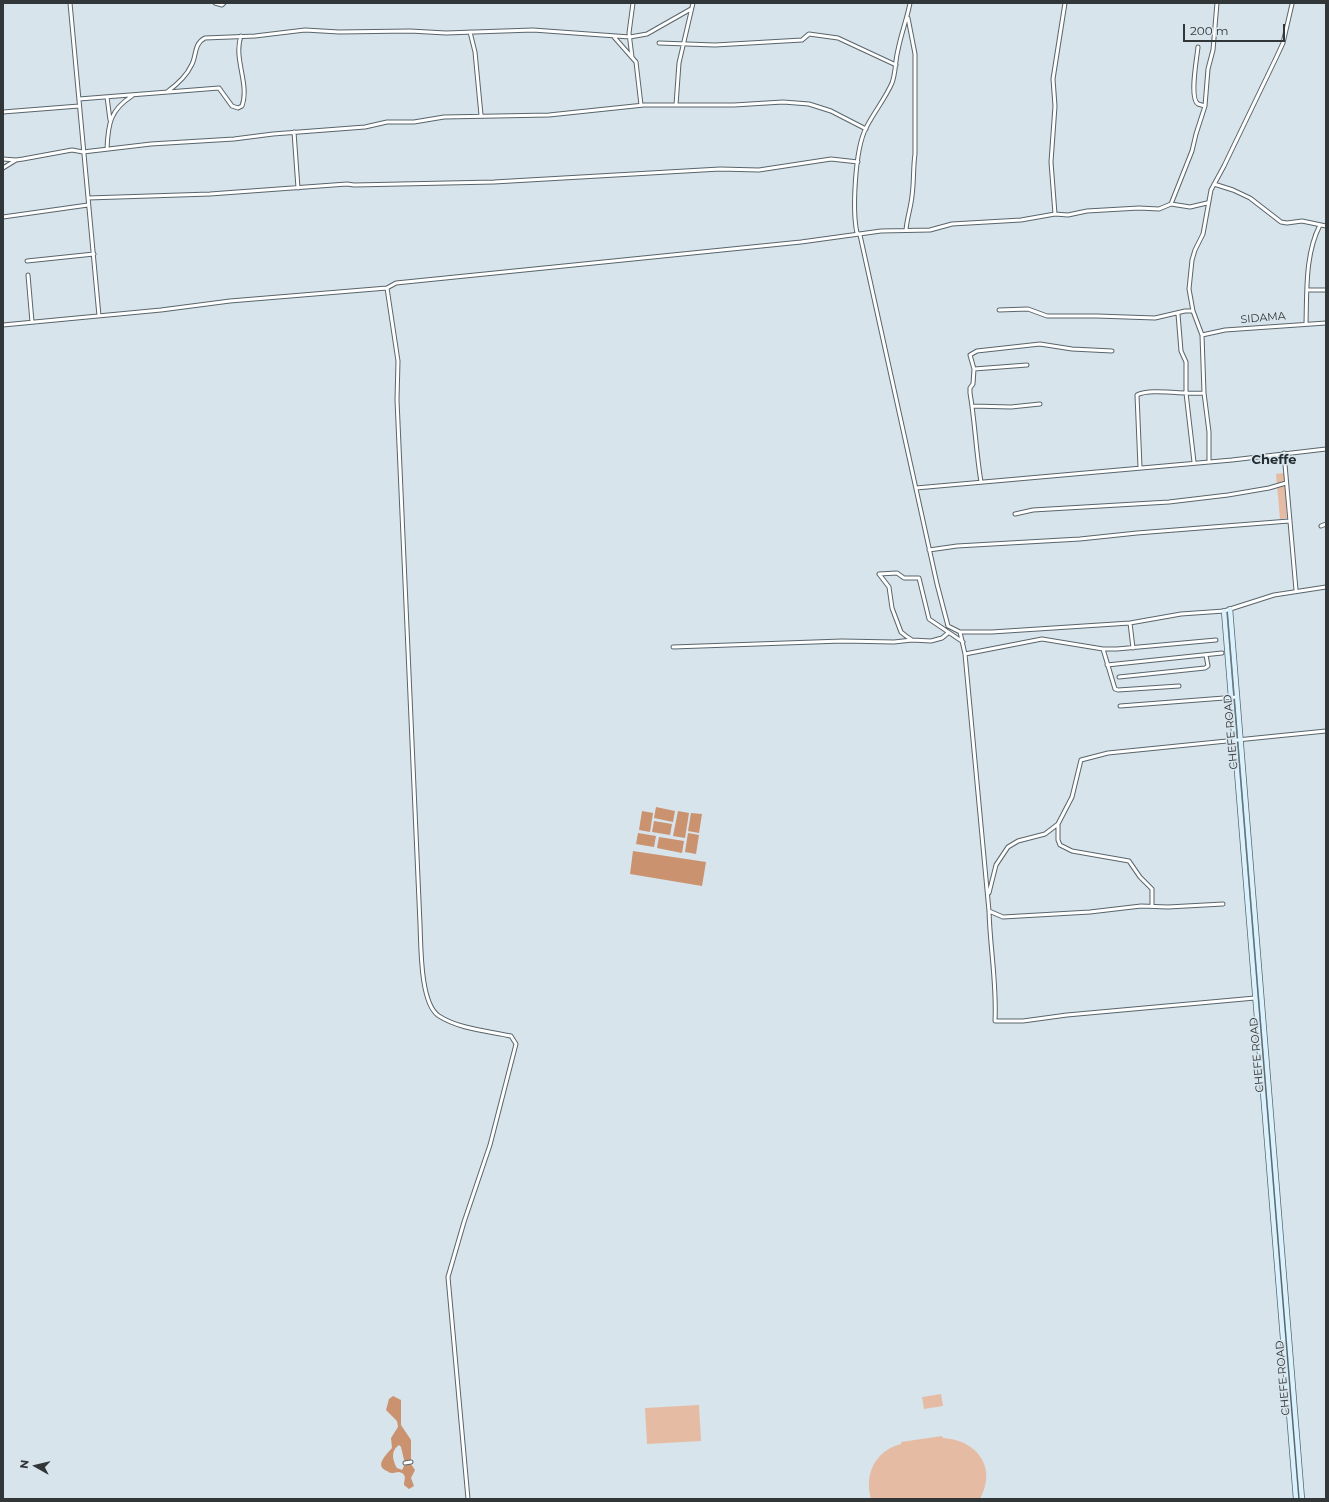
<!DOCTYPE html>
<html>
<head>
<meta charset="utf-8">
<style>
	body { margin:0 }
	#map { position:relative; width:1329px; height:1502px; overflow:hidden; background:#d7e4eb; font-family:Montserrat,sans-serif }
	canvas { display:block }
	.frame { position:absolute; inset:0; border:4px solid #313639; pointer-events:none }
	.north { position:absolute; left:16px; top:1446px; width:40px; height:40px; -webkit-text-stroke:3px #d7e4eb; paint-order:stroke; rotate:278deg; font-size:11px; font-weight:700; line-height:16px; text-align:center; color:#313639 }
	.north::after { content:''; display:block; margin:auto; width:14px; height:18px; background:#313639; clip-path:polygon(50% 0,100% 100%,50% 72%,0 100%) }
	.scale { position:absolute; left:1183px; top:24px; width:102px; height:18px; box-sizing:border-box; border:2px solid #313639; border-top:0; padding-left:5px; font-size:12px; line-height:14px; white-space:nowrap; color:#313639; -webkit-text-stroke:3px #d7e4eb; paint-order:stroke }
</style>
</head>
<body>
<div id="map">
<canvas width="1329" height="1502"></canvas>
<div class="frame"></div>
<div class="north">N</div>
<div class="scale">200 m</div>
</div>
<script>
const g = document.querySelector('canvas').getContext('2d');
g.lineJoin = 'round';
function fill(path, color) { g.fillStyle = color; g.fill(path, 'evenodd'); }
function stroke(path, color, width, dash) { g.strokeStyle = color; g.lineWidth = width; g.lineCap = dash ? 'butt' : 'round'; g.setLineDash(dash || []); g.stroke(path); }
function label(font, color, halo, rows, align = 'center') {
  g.font = font + ' Montserrat,sans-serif'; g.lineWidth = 3; g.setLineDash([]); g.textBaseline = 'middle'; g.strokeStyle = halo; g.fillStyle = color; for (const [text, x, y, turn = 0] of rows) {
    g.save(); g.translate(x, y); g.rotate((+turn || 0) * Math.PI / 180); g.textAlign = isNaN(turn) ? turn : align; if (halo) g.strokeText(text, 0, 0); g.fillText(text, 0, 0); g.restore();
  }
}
const green = new Path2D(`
	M1284,473l3,45 -7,1 -4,-45z
	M941,1394l2,12 -19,3 -2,-12z
	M699,1405l2,36 -54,3 -2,-36z
	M942,1436l1,2c33,2 55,28 37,61h-109c-7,-25 4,-48 30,-55v-2z`);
const water = new Path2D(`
	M656,807l19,4 -2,11 -19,-4z
	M642,811l11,2 -3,19 -11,-2z
	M678,811l11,2 -4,25 -12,-2z
	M691,813l11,1 -3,19 -11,-2z
	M654,821l18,3 -2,11 -18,-3z
	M638,833l18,3 -2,11 -18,-3z
	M688,833l11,2 -3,19 -11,-2z
	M659,837l25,4 -2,12 -25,-5z
	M633,851l73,11 -4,24 -72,-12z
	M393,1396l8,4v25l10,15v24l4,6 -4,8 3,8 -5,3 -5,-4c0,-5 3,-9 -2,-12 -4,-2 -6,0 -9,0 -4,0 -4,-1 -6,-2 -13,-5 -1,-16 5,-23l-1,-10 7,-11 -1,-6 -11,-11 3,-11zM399,1445l2,2 4,17 -3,6 -5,-2c-4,-7 -7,-17 2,-23z`);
const street = new Path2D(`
	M70,3l29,313
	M215,3l7,2 2,-2
	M910,3c-3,16 -9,31 -12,47 -3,11 -2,22 -6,33 -7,16 -18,29 -26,45 -11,21 -14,82 -9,105l3,2 77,349 11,42 12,6h32l138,-9 51,-9 43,-3 50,-16 52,-8
	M470,32l5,20 6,63
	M614,37l22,25 5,43
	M659,43l56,2 87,-5 7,-6 29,4 58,27
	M1198,47c-1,11 -9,51 0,57l7,2
	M632,57l-3,-24 4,-30
	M167,92c8,-6 20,-17 24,-26 6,-9 2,-22 14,-28l50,-2 50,-6 34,2 71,-1 36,2 87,-3 97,7 17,-3 44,-25
	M107,97l3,23
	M79,99l140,-11 13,18 6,2 4,-2c8,-22 -9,-47 -1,-70
	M676,105l3,-42 14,-60
	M3,112l76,-6
	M294,132l4,56
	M107,149c1,-25 3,-39 25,-53
	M3,159l13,1
	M3,168l13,-8 7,-1 49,-9 11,2 68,-8 83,-5 39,-5 92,-7 22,-5h27l30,-5 105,-2 95,-10h90l49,-3 26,2 22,7 35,18
	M1214,184l19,6 17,8 31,24 6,1 15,-2 24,5
	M88,198l122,-4 137,-10 7,1 140,-3 226,-13 39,1 72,-11 27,3
	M1171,204l21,-53 4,-17 9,-28 3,-37 5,-19 4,-47
	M1055,214l-4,-52 4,-56 -2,-27 12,-76
	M3,217l85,-12
	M906,230c1,-12 5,-23 6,-34 2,-14 1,-28 3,-42v-100l-7,-36
	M27,261l67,-7
	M28,275l4,47
	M1307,290h19
	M999,310l29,-1 19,7h50l58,2 30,-7h8
	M1178,314l3,37 5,11v31l8,69
	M1306,323c1,-32 -1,-69 14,-98
	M3,325l158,-15 69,-9 157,-13
	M1202,335l23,-5 101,-7
	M974,369l-4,-14 7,-4 63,-7 32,5 40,2
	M972,406l39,1 29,-3
	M1284,453l12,137
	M1209,460v-28l-5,-39 -2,-58 -9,-24 -4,-22 3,-29 3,-10 8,-16 8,-44 13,-24 53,-110 6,-13 9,-39
	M1140,467l-3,-72c13,-7 51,0 67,-2
	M981,482c-5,-30 -6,-60 -11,-89v-5l3,-4 1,-15 53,-4
	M916,488l316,-28 94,-11
	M1015,514l18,-4 136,-8 59,-7 41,-7 17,-5
	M1321,526l5,-2
	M929,550l28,-4 123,-7 57,-6 152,-12
	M1130,623l3,25
	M960,632l5,22 24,257c1,37 8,73 6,110h28l44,-6 188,-17
	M948,633l-6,5 -11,3 -19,-1 -6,-4 -5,-4 -9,-24 -3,-21 -10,-13 18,-1 7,5h15l10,41 34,23
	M673,647l169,-6 52,1 18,-2
	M1103,649l12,40 3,1 61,-4
	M965,654l77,-15 61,10h14l99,-9
	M1107,665l115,-12
	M1119,677l86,-9 3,-2 -2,-11
	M1120,706l117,-9
	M1058,824v16l2,5 12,6 57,10 11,16 12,12v17
	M989,893l7,-28 12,-18 10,-6 27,-7 13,-10 14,-27 9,-37 27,-7 218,-22
	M989,911l14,6 87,-5 51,-6 27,1 55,-3
	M405,1463l6,-1
	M468,1499l-20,-222 16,-55 26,-77 26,-101 -5,-8c-23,-5 -52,-7 -72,-20 -19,-12 -18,-70 -19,-92l-23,-524 1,-39 -11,-73 9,-5 405,-41 80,-11 49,-1 22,-6 69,-4 34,-6 13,1 19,-4 52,-3 20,1 12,-5 19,3 17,-4`);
const secondary = new Path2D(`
	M1230,609l72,890
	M1224,611l72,888`);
const streetNames = [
	["SIDAMA",1263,318,-5],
	["CHEFE ROAD",1231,732,-95],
	["CHEFE ROAD",1257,1055,-95],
	["CHEFE ROAD",1283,1378,-95]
];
const quarterNames = [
	["Cheffe",1274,460]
];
fill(green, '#e5bca3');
fill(water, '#ca926f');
stroke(street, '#59656b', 5);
stroke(secondary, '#59656b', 6);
stroke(street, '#fff', 3);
stroke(secondary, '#daf2fe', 4.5);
label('11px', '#313639', '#d7e4eb', streetNames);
label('bold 13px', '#212b31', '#d7e4eb', quarterNames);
</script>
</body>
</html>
